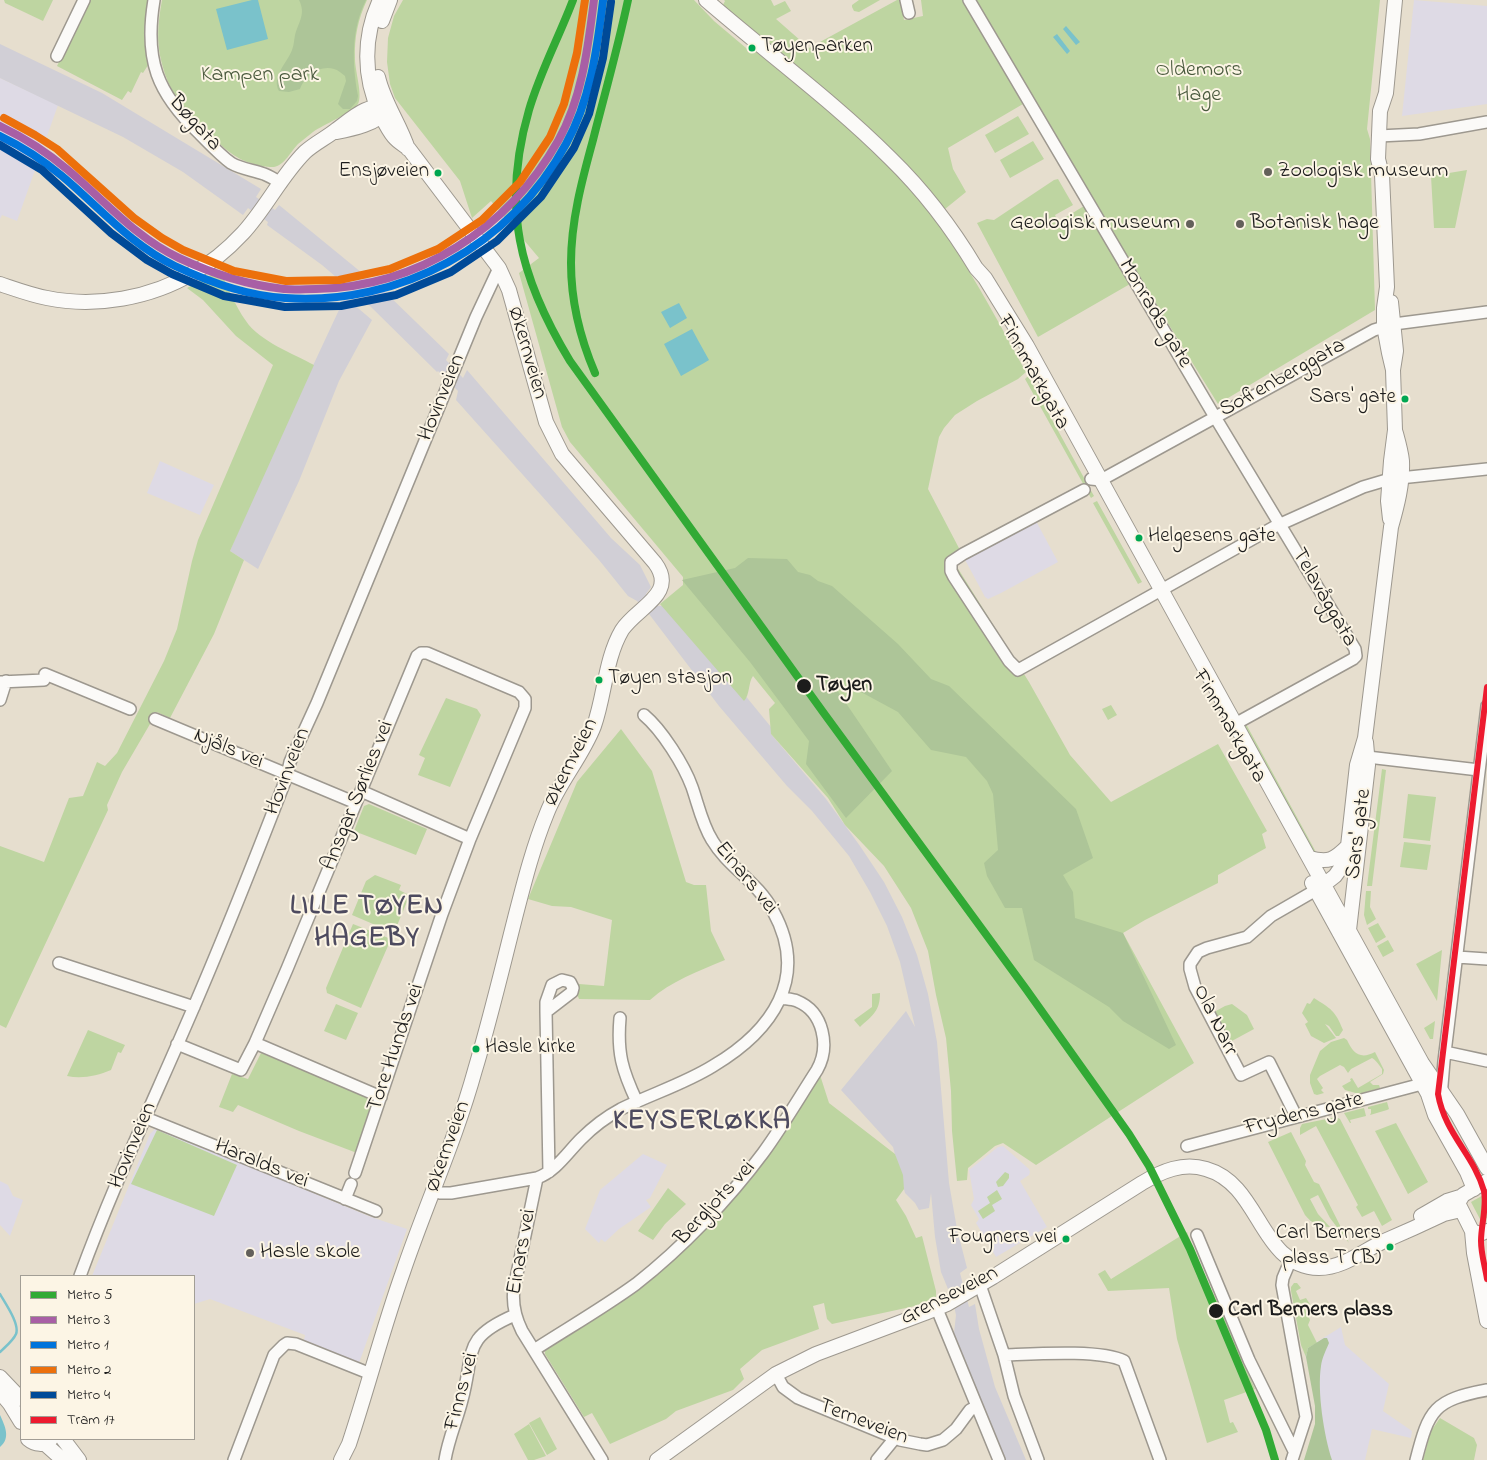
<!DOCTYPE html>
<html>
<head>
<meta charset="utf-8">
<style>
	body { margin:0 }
	#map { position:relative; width:1487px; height:1460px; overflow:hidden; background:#e6dece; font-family:"Indie Flower",sans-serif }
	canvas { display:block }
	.legend { position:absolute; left:20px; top:1275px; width:175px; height:165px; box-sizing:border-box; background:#fcf5e5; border:1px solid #a29e95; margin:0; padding:6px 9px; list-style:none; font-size:15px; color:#1c1c1c }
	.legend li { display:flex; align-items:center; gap:10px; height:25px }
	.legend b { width:25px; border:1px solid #a29e95 }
</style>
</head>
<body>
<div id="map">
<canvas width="1487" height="1460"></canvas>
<ul class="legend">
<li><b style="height:6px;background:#32aa35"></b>Metro 5</li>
<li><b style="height:6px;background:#a85fa5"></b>Metro 3</li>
<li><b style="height:6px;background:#0073db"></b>Metro 1</li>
<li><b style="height:6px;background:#ec700c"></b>Metro 2</li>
<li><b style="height:6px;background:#004a98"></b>Metro 4</li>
<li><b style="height:6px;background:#ed1b2f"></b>Tram 17</li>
</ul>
</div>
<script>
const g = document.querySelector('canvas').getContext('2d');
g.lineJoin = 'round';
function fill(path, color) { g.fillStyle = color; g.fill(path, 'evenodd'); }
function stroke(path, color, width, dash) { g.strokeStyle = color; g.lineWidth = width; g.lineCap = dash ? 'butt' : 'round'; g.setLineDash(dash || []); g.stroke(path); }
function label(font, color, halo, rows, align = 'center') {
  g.font = font + ' "Indie Flower",sans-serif'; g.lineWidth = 4; g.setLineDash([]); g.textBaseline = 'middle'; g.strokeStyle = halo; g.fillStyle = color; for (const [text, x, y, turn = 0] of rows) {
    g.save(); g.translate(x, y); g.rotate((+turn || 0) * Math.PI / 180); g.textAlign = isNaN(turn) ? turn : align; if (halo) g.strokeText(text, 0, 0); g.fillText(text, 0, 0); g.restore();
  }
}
const built = new Path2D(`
	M1414,0l73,6v98l-85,12z
	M0,78l58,27 -41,116 -15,-6 -2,4z
	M160,461l54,24 -14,30 -53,-22z
	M1036,521l22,41 -57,31 -13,6 -3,-2 -22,-41z
	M155,1129h4l212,88 36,12 -48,134 -55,-23 1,-5 -95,-36 -16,5v-28h-102l58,-142z
	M1003,1146l26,23 1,3 -1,3 -9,6 27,46 -51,30 -20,-34 3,-4 -8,-14 3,-6 -5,-29 29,-23z
	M643,1154l24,11 -17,33 -4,2 5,7 -32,22 -14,13 -4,-3 -2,4 -14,-14 15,-39z
	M0,1181l8,4 5,11 10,4 -13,36 -10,-11z
	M1341,1327l4,18 44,39 -6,27 29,20 -1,7 -39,-9 -7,31h-53l8,-54 -16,-56z`);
const industrial = new Path2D(`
	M0,44l102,49 159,96 -5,8 19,13 4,-5 105,86 65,63 -3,6 17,18 4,-8 144,168 29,27 11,22 -5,7 11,12 14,-1 100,122v7l55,65 34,47 24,36 18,35 15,38 11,39 9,48 12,141 8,46 10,39 -7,5 9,34 6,-3 4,25 16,58 31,73h-22l-48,-118 -2,-9 2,-18 -6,-27 -2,1 -7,-17 -6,-35 -4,-44 -2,15 -10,2 -4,-7 -10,-10 -12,-46 -52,-57 65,-79 9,16 -15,-65 -13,-36 -17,-34 -21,-36 -37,-45 -25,-25 -68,-80 -70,-92 -12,-13 -9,-5 -29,-36 -143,-160 2,-9 -20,-20 -1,1 -67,-66 -48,-41 -55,-40 1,-3 -20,-14 -5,7 -60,-43 -60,-35 -123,-59z
	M345,297l27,23 -33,61 -40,100 -41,88 -28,-18 31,-74z`);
const green = new Path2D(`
	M4,0h49l-10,21 -38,-18z
	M89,0h61v62l-7,11 -2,-1 -10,21 -3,-2 -6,9 -65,-34z
	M162,0h205c-9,19 -13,38 -12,59 0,12 8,36 3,45 -5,8 -35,21 -45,28 -5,4 -10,8 -15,12 -7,7 -13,21 -24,23 -9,1 -30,-5 -37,-10 -15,-8 -50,-44 -60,-58 -7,-11 -12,-23 -15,-35 -6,-22 -4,-42 0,-64z
	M403,0h291l20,21 38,32 3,-2c53,44 110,86 156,139 47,54 80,119 115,182l-8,7 -41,22 -22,14 -11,13 -5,9 -11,52 33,63 -4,15 72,115 41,73 41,47 107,-58 49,87 -5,3 4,14 -48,27v8l-73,37 -22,13 71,130 -158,102 -33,-22 -8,3 -27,22 -1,12 -10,1 -5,-50 -1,-40 -5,-53 -10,-43 -8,-44 -17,-43 -27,-42 -39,-41 -17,-27 -57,-64 -2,-25 6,-6 -22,-27c-5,7 -3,19 -9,25l-84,-97 23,-19v-8l-113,-135 -8,-15 -43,-154 20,-15 -48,-57 -19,17 -12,-37 -65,-83 -5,-14 -3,-22 1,-24 6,-22z
	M724,0h47l3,6 11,-5 6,10 -15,8 33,29 88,-48h3l4,20 19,-4 -2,-16h44l16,31 42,73 -75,44 5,21 13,23 -21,17c-63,-79 -146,-140 -222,-204l2,-4z
	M859,0h21l-21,12 -5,-1 -2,-4v-2z
	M975,0h405l-13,129 3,10 5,171 -157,94 -80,-129z
	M1018,116l11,18 -34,19 -10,-18z
	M1033,141l11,18 -34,19 -10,-18z
	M1467,170l-12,58h-21l-3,-52z
	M1058,179l15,26 -18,10 3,7 26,-16 46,78 -92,53 -61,-114 10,-4 7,1 60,-40z
	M220,270c8,17 15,36 26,51 13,20 48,33 68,44l-84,186 14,9 -30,74 -44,84 -13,-6 -35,60 -15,33 1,5 -102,218 -6,-3v-179l44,16 25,-64 14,-2 14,-34 8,4 12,-13 47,-92 13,-32 15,-68 6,-21 75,-175 -37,-29 -33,-36 -16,-12z
	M1028,376l66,120 -3,2 -66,-119z
	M1097,501l45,81 -4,2 -45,-81z
	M446,698l31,11 4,6 -31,72 -32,-12 7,-17 -6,-3z
	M1111,705l6,10 -9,5 -6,-11z
	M1246,724l71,130 -6,-4 -66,-123z
	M621,729l31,42 34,111 8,3h12l5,46 14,29c-26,11 -54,21 -75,40l-71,-1 -2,-5 2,-10 25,2 8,-66 -41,-13 -19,-1 -24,-7 49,-117z
	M1382,769l4,1 -14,116h-5z
	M1408,794l28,3 -6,44 -27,-3z
	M369,804l58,25 -11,26 -62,-24 10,-25z
	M1404,842l27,3 -4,25 -27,-3z
	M375,875l26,10 -2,5 8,4 1,5 -14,34 -42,-18 14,-34z
	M1366,891h5l-1,16 6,12 -9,6 -3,-10z
	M1378,923l8,14 -10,6 -8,-15z
	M353,924l38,15 -30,69 -34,-15 -1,-5z
	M1388,940l6,11 -11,6 -6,-11z
	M1442,950l-5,51 -21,-37z
	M880,993c0,18 -7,22 -20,34l-6,-7 18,-13v-13z
	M1314,998c17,11 21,12 29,32l-4,6h-3l-7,-10 -4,-2 11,14 -12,5 -13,-7 -6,-12 3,-2 -6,-9 5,-10 3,1z
	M336,1004l22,9 -12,27 -22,-9z
	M1232,1004l15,11 7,14 -24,13 -15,-27 1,-4 9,-5z
	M1435,1021l-2,18h-3l-6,-11z
	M88,1030l37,15 -4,8 -3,-1 -7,18c-14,6 -29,9 -44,6z
	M1344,1038l3,2c6,13 13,20 28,12l9,18 -1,4 -13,8 3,3h6l1,3 -21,6 -14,-4 -3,-4 9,-5 -1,-2 2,-1 6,10 24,-14v-5c-2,-3 -7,-10 -10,-11l-21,11 -3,4 -4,-6 -4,-2 -20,11 -3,3 6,9 -2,2 3,3 -7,2 -3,-1 -4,-11v-8l10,-24 11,-9z
	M261,1053l113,46 -17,54 -58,-22 -61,-26 -5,7 -14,-5 13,-33 16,5z
	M820,1075l9,28 66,51 8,21 1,14 -8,11 10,16 10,22 6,-2 14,55v7l-21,8 -83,18 -5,-5 -3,-16 -11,3 6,23 -57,21 -22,19 4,10 -11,11 -57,21 -10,8 -56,25 -18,-31 -8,4 -39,-63v-3l44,-28 55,-39 74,-69 29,-32 34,-46z
	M1387,1102l2,7 -2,1 -17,5 1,-2v-4h-3v-2z
	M1364,1108l2,8 -16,4 1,3h-1l-6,-10z
	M1336,1117l4,2 52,101 -10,6 -8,-15 -12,6 -6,-10 2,-2 -42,-79 -16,9v-7l2,-4z
	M1396,1123l32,59 -20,12 -33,-63z
	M157,1130l80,35 -23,51 -83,-32z
	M1291,1132l15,29 -1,4 9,17 5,2 30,59 -19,-25 -12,-23 -8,4 8,15 12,13c-10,0 -18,-3 -25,-12l-37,-73z
	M1005,1172l4,2v4l-6,8 -5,1 -2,-5z
	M668,1188l18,16 -21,20 -12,16 -15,-9z
	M997,1190l5,9 -10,6 3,6 -12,8 -5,-8 12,-8 -3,-6z
	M1487,1193v25l-6,3 -10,-19z
	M1187,1232l21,59 4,-1 43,99 -31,11 6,23 3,-1 5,10 -31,11 -30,-104 -8,-51 -61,3 -10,-17 7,-4 6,9z
	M1294,1283h3l4,5 -5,3 4,9 6,-2 7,11 -1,3 -4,3 2,5 -2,5 9,18 -9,5 -2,9 -5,-12 -10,-54v-4z
	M540,1417l17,32 -10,6 -18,-32z
	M1440,1418l34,20 3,7 -3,15h-51l8,-29z
	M529,1424l17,32 -12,4h-6l-14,-26z`);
const forest = new Path2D(`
	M299,0h67c-15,30 -14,63 -8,96l-1,5 -7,8h-7l-5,-5 8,-23 -1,-5c-4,-3 -7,-6 -11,-7 -14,-5 -30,8 -34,20l-11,3 -10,-1c-8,-14 8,-28 13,-41 2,-5 2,-10 3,-15 4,-14 11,-21 4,-35z
	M748,558l39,1 11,13 12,3 8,6 14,5 66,58 33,35 18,7 127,123 17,49 -30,17 10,17 2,26 48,15 53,112 -7,4 -46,-28 -14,-14 -75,-47 -12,-52h-17l-18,-32 -3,-13 14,-13 -5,-56 -6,-13 -21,-24 -35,-7 -33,-38 -37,-20 -6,-9 -14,-2 -4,9 55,81 -46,47 -40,-54 3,-23 -59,-79 -68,-82 53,-12z
	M1324,1338h3l2,5c-3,7 -7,15 -8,23 -4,25 3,70 11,94h-28l11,-36v-18l-9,-49 2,-9z`);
const water = new Path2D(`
	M252,0h6l10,39 -41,11 -11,-41z
	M1066,26l14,16 -4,3 -13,-16z
	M1057,34l13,17 -3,3 -14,-17z
	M679,303l8,15 -17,10 -9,-16z
	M692,329l7,13 -5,3 5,-3 10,18 -5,3 -2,-4 2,4 -23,13 -17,-32z
	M0,1415c5,11 11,23 0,32z`);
const stream = new Path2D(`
	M0,1294c5,9 20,30 16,40 -3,7 -11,13 -16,18`);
const minor = new Path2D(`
	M154,0c-10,60 3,93 46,134 10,10 20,21 31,29 10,6 22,7 33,11 6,2 11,6 17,9
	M906,0l3,13
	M969,0l246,417 140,232 1,7 -3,3 -118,65
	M57,56l27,-56
	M1379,136l40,-2 68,-12
	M1091,479l10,1 273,-150 20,-6 93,-12
	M1084,490l-121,64 -12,8v9l3,6 55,84 9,9 256,-143 89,-40 27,-8 97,-10
	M45,674l85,35
	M0,682l44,-2
	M0,700l6,-19
	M155,719l201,84
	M1359,756l120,14
	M361,791l109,48
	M1457,957l30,2
	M59,963l135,44
	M546,1012l26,-20 1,-4 -3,-6 -8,-2 -10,5 -6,17v10l3,160
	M620,1018c-3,35 2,52 17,84
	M255,1043l126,54
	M177,1044l64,26 14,-27 32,-74 130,-313 4,-3h6l92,39 6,7v9l-55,131 -28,75 -87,259
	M1445,1052l42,9
	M1296,1116l-27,-54 -28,13 -46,-88 -5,-18v-5l8,-12 9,-4 40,-11 24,-21 45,-26
	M146,1118l230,93
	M1439,1121l5,-60 43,-355
	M1187,1146l235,-62
	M433,1191l7,2h11l86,-15
	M345,1199l6,-15
	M1197,1235l52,125 45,91
	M1291,1259l-8,19 -1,7 24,132 -14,43
	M80,1276c31,-85 70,-168 106,-251 36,-82 69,-166 101,-249l3,-14 27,-59 159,-386 23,-49
	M980,1285l24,70 10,41 24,64
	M937,1309l62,151
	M534,1350c34,-22 69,-42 102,-66 46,-36 92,-84 127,-131 19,-26 36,-55 54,-83 13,-23 7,-58 -20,-69 -5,-2 -11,-2 -16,-3
	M1004,1355c28,-1 97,-6 120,6l36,99
	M776,1374l7,13 15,11 102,42 20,4 7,1 16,-5 13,-11 14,-19 6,-3
	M234,1460l40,-105 10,-10 3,-2 9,1 75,30
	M445,1460c3,-20 12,-40 17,-60 13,-48 -1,-62 53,-85
	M602,1460l-80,-129c-7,-14 -10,-28 -8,-43l23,-110c19,-7 30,-25 44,-39 12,-12 25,-22 40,-30 30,-15 63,-25 92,-43 59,-35 97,-88 60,-155 -15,-29 -45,-44 -61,-71 -10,-16 -14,-36 -20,-53 -8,-22 -30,-57 -48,-72
	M877,1460l18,-22
	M1416,1460c13,-51 18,-60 71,-70`);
const major = new Path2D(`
	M706,0c61,53 127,101 184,158 34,33 62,70 86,110l9,10 42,68 395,717 35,51 30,54
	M382,21l8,-21
	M378,77c6,26 22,47 30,72
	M336,132c17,-3 41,-8 52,-23
	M0,284c15,5 31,11 47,14 49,10 104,0 146,-25 19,-10 36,-25 50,-40 23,-25 38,-57 62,-81 10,-9 21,-14 31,-22 15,-11 34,-29 53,-22
	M1393,370l-4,-17 -5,-27v-18l3,-21 -5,-112 -4,-16 2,-48 6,-18 9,-93
	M1390,519l-2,-18 3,-40 4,-31 -2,-60 3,-19 -5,-49
	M1309,858c20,5 25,2 39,-12
	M1312,883l116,211 7,21 32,57 7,17
	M1317,890l18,-14 10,-14 3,-16 9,-81 8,-27 26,-211c6,-21 12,-44 11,-66 -1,-10 -4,-20 -7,-31
	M1349,930l19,-165 -2,-23
	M1487,1181l-24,14 -5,8 14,28 8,3 7,-3
	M1421,1216l26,-15 13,-4
	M1472,1231l2,22 13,68
	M0,1377l21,22
	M0,1392l10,12 11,18
	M28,1439c7,6 16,7 23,0
	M63,1439l16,21
	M44,1443l19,17
	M341,1460l8,-16c19,-57 34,-116 54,-172 23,-68 53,-133 72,-202 15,-50 27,-101 40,-152 9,-35 18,-71 32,-105 12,-31 35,-56 47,-87 11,-31 11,-67 28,-96 15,-23 56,-36 33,-67l-93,-109 -16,-32 -37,-132 -10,-22 -90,-119c-5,-4 -11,-7 -15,-12 -6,-7 -10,-16 -14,-24 -17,-36 -17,-77 0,-113
	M657,1460l119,-86 40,-20 109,-41 22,-9 46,-27 149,-94c20,-12 41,-21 64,-14 56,16 52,97 113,99 23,0 43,-16 63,-26 21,-9 41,-18 62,-28l17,-4`);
const tram1 = new Path2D(`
	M1487,687l-49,407c7,40 36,61 46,97 3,16 -3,34 -3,50 0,13 4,25 6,38`);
const metro1 = new Path2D(`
	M573,0c-14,37 -33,72 -44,110 -28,96 -10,167 41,251l253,351 203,277 103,145 20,32 41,83 76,181 9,30
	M595,373c-15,-35 -24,-72 -24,-110 0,-42 11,-83 22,-123 12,-47 25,-93 35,-140`);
const metro2 = new Path2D(`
	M0,126c25,12 47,26 68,44 36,30 68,68 111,88 34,16 68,27 105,31 10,1 22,0 32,0 102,-2 192,-60 242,-148 24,-42 30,-94 36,-141`);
const metro3 = new Path2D(`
	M0,136c23,11 43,24 62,40 37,31 69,69 113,90 34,16 73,30 110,32 115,8 226,-52 281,-154 24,-43 31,-94 37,-143`);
const metro4 = new Path2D(`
	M4,118l31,17 22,14 77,69 28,20 21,12 51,21 52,10 53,-1 51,-11 48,-20 44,-29 38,-38 30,-45 14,-33 13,-51 8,-53`);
const metro5 = new Path2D(`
	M0,145l42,25 69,63 36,27 25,14 52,22 61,11 56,-1 55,-11 55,-23 46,-31 44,-44 33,-49 15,-34 14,-56 8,-56`);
const markers = [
	[752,48,4.5,"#00a651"],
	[1268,172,5,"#63605a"],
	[438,173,4.5,"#00a651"],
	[1190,224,5,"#63605a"],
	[1240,224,5,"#63605a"],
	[1405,399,4.5,"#00a651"],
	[1139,538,4.5,"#00a651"],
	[599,680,4.5,"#00a651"],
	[804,686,8,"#1c1c1c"],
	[476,1049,4.5,"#00a651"],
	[1066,1239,4.5,"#00a651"],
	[1390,1247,4.5,"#00a651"],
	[250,1253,5,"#63605a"],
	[1216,1311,8,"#1c1c1c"]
];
const busNames = [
	["Tøyenparken",761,48],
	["Ensjøveien",429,173,"right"],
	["Sars' gate",1396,399,"right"],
	["Helgesens gate",1148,538],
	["Tøyen stasjon",608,680],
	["Hasle kirke",485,1049],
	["Carl Berners",1381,1235,"right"],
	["plass T (B)",1381,1260,"right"],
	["Fougners vei",1057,1239,"right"]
];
const parkNames = [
	["Oldemors",1199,71],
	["Hage",1199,96],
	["Kampen park",260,76]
];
const streetNames = [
	["Bøgata",194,124,48],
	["Monrads gate",1154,314,59],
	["Økernveien",526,353,74],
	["Finnmarkgata",1032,373,61],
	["Sofienberggata",1283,379,-29],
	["Hovinveien",443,398,-68],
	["Telavåggata",1323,598,60],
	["Finnmarkgata",1228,727,60],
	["Njåls vei",228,750,23],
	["Økernveien",572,763,-63],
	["Hovinveien",289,772,-69],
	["Ansgar Sørlies vei",359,796,-68],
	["Sars' gate",1360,834,-83],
	["Einars vei",745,879,51],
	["Ola Narr",1214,1021,64],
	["Tore Hunds vei",397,1048,-71],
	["Frydens gate",1304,1115,-14],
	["Hovinveien",134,1146,-67],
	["Økernveien",449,1147,-70],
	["Haralds vei",261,1165,22],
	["Bergljots vei",716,1204,-47],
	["Einars vei",523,1252,-80],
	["Grenseveien",950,1297,-27],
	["Finns vei",463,1392,-75],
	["Terneveien",863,1423,21]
];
const poiNames = [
	["Zoologisk museum",1278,172],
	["Geologisk museum",1180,224,"right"],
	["Botanisk hage",1250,224],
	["Hasle skole",260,1253]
];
const stopNames = [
	["Tøyen",816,686],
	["Carl Berners plass",1228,1311]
];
const districtNames = [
	["LILLE TØYEN",367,908],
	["HAGEBY",367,940],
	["KEYSERLØKKA",702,1123]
];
fill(built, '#dedae5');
fill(industrial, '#d1cfd6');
fill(green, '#bed5a1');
fill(forest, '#adc598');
fill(water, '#7ac2cb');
stroke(stream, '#7ac2cb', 2.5);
stroke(minor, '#9d988f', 14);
stroke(major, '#9d988f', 16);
stroke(minor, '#fbfaf8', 11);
stroke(major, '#fbfaf8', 14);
stroke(tram1, '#ed1b2f', 6);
stroke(metro1, '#32aa35', 8);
stroke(metro2, '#a85fa5', 8);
stroke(metro3, '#0073db', 8);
stroke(metro4, '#ec700c', 8);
stroke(metro5, '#004a98', 8);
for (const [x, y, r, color] of markers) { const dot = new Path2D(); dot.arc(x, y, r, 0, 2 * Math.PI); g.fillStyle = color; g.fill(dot); stroke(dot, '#fcf5e5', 2); }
label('21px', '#1c1c1c', '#fcf5e5', busNames, 'left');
label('22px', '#4a5a3e', '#fcf5e5', parkNames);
label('22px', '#1c1c1c', '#fcf5e5', streetNames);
label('22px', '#1c1c1c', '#fcf5e5', poiNames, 'left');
label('bold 22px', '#1c1c1c', '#fcf5e5', stopNames, 'left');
g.letterSpacing = '1px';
label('bold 28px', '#4d4a5f', '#fcf5e5', districtNames);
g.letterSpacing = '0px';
</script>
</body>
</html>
